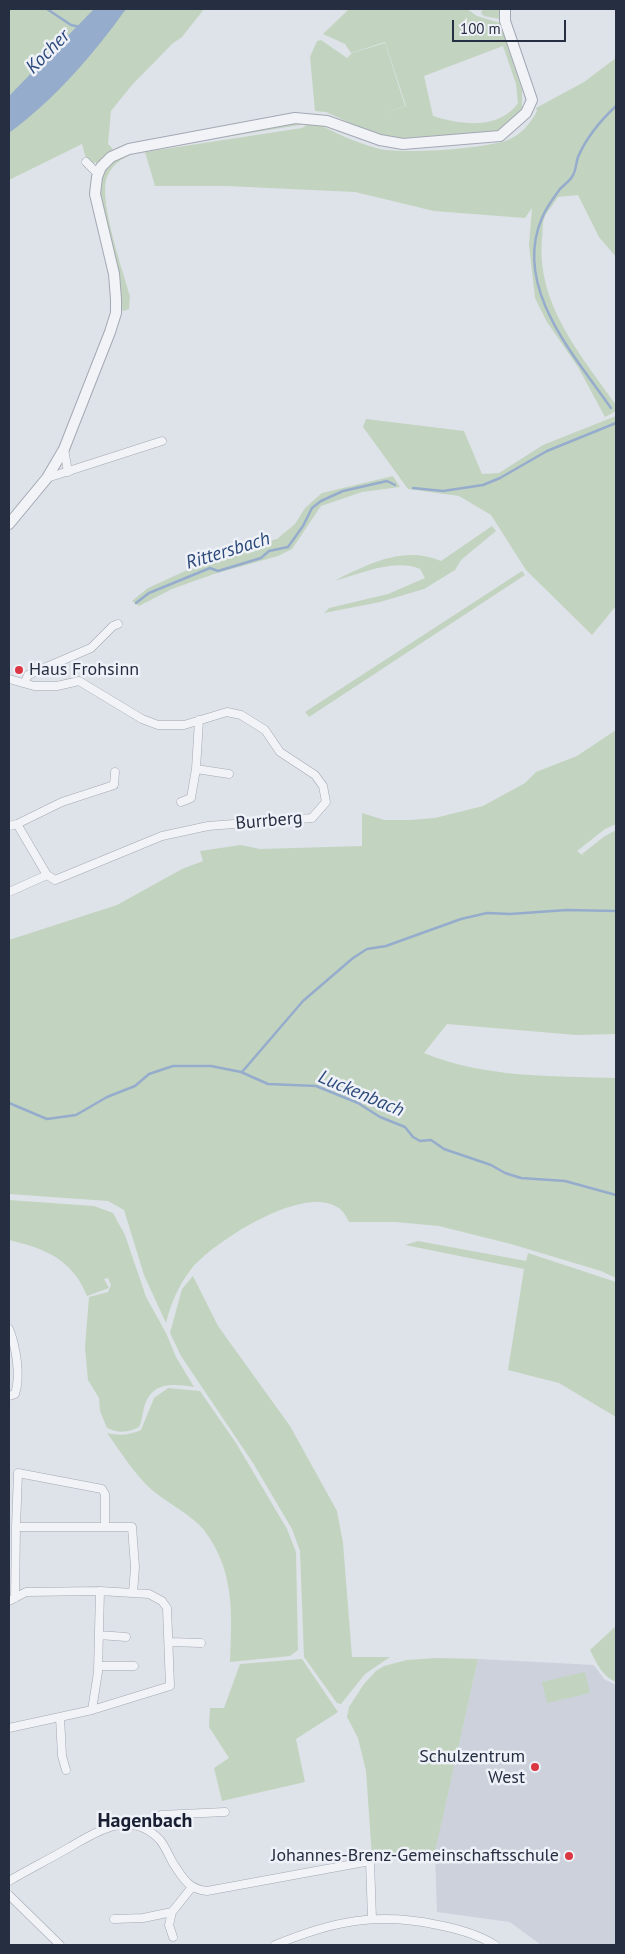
<!DOCTYPE html>
<html>
<head>
<meta charset="utf-8">
<style>
	body { margin:0 }
	#map { position:relative; width:625px; height:1954px; overflow:hidden; background:#dee2e9; font-family:"PT Sans",sans-serif }
	canvas { display:block }
	.frame { position:absolute; inset:0; border:10px solid #262e42; pointer-events:none }
	.scale { position:absolute; left:452px; top:20px; width:114px; height:22px; box-sizing:border-box; border:2px solid #262e42; border-top:0; padding-left:6px; font-size:15px; line-height:18px; white-space:nowrap; color:#262e42; -webkit-text-stroke:4px #eef1f7; paint-order:stroke }
</style>
</head>
<body>
<div id="map">
<canvas width="625" height="1954"></canvas>
<div class="frame"></div>
<div class="scale">100 m</div>
</div>
<script>
const g = document.querySelector('canvas').getContext('2d');
g.lineJoin = 'round';
function fill(path, color) { g.fillStyle = color; g.fill(path, 'evenodd'); }
function stroke(path, color, width, dash) { g.strokeStyle = color; g.lineWidth = width; g.lineCap = dash ? 'butt' : 'round'; g.setLineDash(dash || []); g.stroke(path); }
function label(font, color, halo, rows, align = 'center') {
  g.font = font + ' "PT Sans",sans-serif'; g.lineWidth = 5; g.setLineDash([]); g.textBaseline = 'middle'; g.strokeStyle = halo; g.fillStyle = color; for (const [text, x, y, turn = 0] of rows) {
    g.save(); g.translate(x, y); g.rotate((+turn || 0) * Math.PI / 180); g.textAlign = isNaN(turn) ? turn : align; if (halo) g.strokeText(text, 0, 0); g.fillText(text, 0, 0); g.restore();
  }
}
const built = new Path2D(`
	M478,1659l116,6 10,14 12,6v260h-75l-31,-23 -73,-10 -2,-62z`);
const green = new Path2D(`
	M9,9h195l-22,28 -9,6 -41,42 -21,26 -3,33 5,5 -16,14 -2,-1 -6,8 -7,-26 -73,36z
	M349,9h118l10,7 23,7 22,67v20l-22,21 -26,4 -69,4 -31,-5 -48,-22 -11,-1 -5,-54 7,-16 4,-1 26,18 5,-5 33,-10 20,63 -26,9 27,-9 -21,-64 -34,11 -6,-9 -22,-10zM503,46l13,38 2,19c-19,27 -57,22 -85,13l-9,-40z
	M483,9h18l-1,10 -16,-3 -3,-3z
	M616,58v199l-17,-20 -21,-42 -20,2c-4,7 -12,15 -14,22 -2,6 -1,14 -2,19 -6,66 39,117 74,167v6l-11,6 -27,-50 -31,-45 -12,-24 -6,-53 3,-37 -7,10 -91,-7 -79,-19 -128,-6h-72l-10,-34 157,-24 11,-7c20,11 41,21 63,27 24,7 108,1 132,-8 14,-6 22,-16 29,-29l-1,-3 48,-26z
	M297,122l9,2 -167,27c-14,6 -26,11 -32,26 -9,22 16,94 23,119l-1,13 -5,2 -4,-2c-5,-28 -27,-115 -17,-137 7,-14 22,-18 35,-23z
	M616,416v190l-24,29 -66,-65 -35,-55 -32,-19 -51,-7 -45,-62 3,-8 98,12 18,43 17,-1 44,-28z
	M393,476l7,11 -38,5 -41,14 -29,43 -14,7 -64,18 -42,15 -33,17 -7,-5 16,-13 79,-36 50,-13 18,-15 10,-16 17,-15z
	M492,526l4,5 -35,29 -6,10 -31,19 -44,13 -56,11 5,-5 59,-14 37,-16 -5,-9c-26,-11 -60,5 -86,12 33,-16 69,-36 107,-20z
	M522,571l3,4 -216,142 -4,-5z
	M616,730v94l-11,5 -28,22 8,6 -3,-3 23,-18 11,-6v204l-40,1 -129,-11 -23,29c61,25 127,23 192,25v200l-15,-7 -90,-27 -72,-18 -43,-4h-47c-3,-6 -6,-12 -12,-15 -35,-22 -122,34 -145,61 -13,16 -21,35 -26,55l-22,-48 -20,-65 -16,-9 -99,-7v-254l108,-35 65,-36 21,-8 -3,-10 41,-6 19,4 102,-3v-33l22,7h26l25,-2 48,-12 42,-23 11,-11 41,-16z
	M9,1200l85,6 19,7 12,22 21,62 20,36 10,24 18,30c-21,-3 -43,-6 -50,21 -2,7 -2,13 -5,19 -12,6 -20,6 -32,1l-7,-17 -1,-13 -11,-18 -3,-33 4,-50 19,-5 3,-7 -3,-7 -4,1 5,9 -22,8c-15,-37 -41,-47 -78,-56z
	M418,1241l108,20 2,-8 88,29v135l-57,-34 -51,-13 16,-101 -119,-24z
	M193,1276l25,50 72,100 47,85 6,32 9,114h38l-25,17 -24,30 -4,-1 -33,-46 -4,-106 -8,-22 -39,-66 -72,-107 -11,-23 12,-44z
	M168,1388l32,3 36,52 51,86 9,23 2,98 -8,6 -60,6c2,-48 5,-91 -26,-132 -11,-14 -38,-28 -52,-40 -18,-16 -31,-38 -45,-57 13,3 23,2 34,-3l13,-32z
	M616,1626v56c-14,-6 -19,-18 -26,-32z
	M437,1658l41,1 -43,193 -63,5 -6,-86 -8,-33 -11,-21 2,-10 15,-23 12,-13 8,-5 23,-6z
	M302,1659l36,53 -42,27 9,43 -83,19 -8,-33 15,-10 -20,-31 1,-19h14l16,-44z
	M585,1672l5,21 -43,10 -5,-21z`);
const water = new Path2D(`
	M94,9h32c-33,46 -71,90 -117,124v-37z`);
const stream = new Path2D(`
	M47,9l24,16 9,2
	M611,408c-37,-53 -99,-121 -69,-190 4,-10 12,-21 18,-29 4,-4 11,-9 13,-14 3,-5 3,-12 5,-18 9,-21 22,-36 38,-51
	M413,488l30,3 40,-6 17,-7 47,-27 69,-28
	M136,603l13,-10 61,-25 8,3 43,-13 8,-7 19,-4 15,-21 9,-18 9,-7 22,-10 44,-10 8,4
	M242,1072l61,-71 50,-43 14,-9 19,-3 75,-27 26,-6 23,1 57,-4 49,1
	M9,1103l38,16 29,-4 31,-18 28,-11 14,-12 24,-8h38l30,6 27,12 48,2 42,17 22,14 25,10 8,10 7,4 11,-1 13,9 47,16 14,8 16,5 44,3 51,14`);
const minor = new Path2D(`
	M86,162l12,12
	M64,449l4,23
	M47,478l115,-37
	M9,679l25,7h23l22,-5 63,38 16,6h26l43,-13 14,3 24,15 15,22 35,23 8,11 3,16 -14,16 -104,8 -46,10 -107,44 -8,-5 -30,-51 -8,2
	M25,682l3,-7 63,-27 22,-22 5,-2
	M199,720l-3,49 33,5
	M181,802l10,-4 5,-29
	M17,824l45,-22 52,-17 1,-13
	M9,892l38,-17
	M9,1329c7,17 12,47 6,65l-6,2
	M16,1527l2,-54 84,16 3,5v31
	M15,1598l1,-71h116l3,40 -2,26
	M9,1601l17,-9 74,-1 49,3 13,7 5,7 3,78 -78,24 -83,18
	M99,1635l27,2
	M170,1642l31,1
	M98,1666h36
	M92,1710l6,-38 2,-81
	M60,1717l2,39 4,14
	M145,1828l12,-11 4,-2 64,-3
	M9,1881c20,-12 41,-22 61,-34 28,-16 61,-38 90,-7 5,6 9,16 13,23 10,15 15,26 34,28l163,-30 2,58
	M9,1895l51,50
	M172,1912l-3,13 4,12
	M114,1919l29,-1 29,-6 20,-25
	M275,1945c58,-24 101,-33 163,-20 21,4 39,9 57,20`);
const tertiary = new Path2D(`
	M9,524l38,-46 17,-29 46,-117 6,-19v-14l-2,-25 -19,-80 2,-17 4,-10 10,-10 18,-8 166,-31 32,3 53,19 23,4 97,-8 26,-23 6,-13 -27,-79v-12`);
const markers = [
	[19,670,5,"#db3743"],
	[535,1767,5,"#db3743"],
	[569,1856,5,"#db3743"]
];
const poiNames = [
	["Haus Frohsinn",29,670,"left"],
	["Schulzentrum",525,1757],
	["West",525,1778],
	["Johannes-Brenz-Gemeinschaftsschule",559,1856]
];
const streetNames = [
	["Burrberg",269,821,-5]
];
const waterNames = [
	["Kocher",48,52,-45],
	["Rittersbach",228,551,-17],
	["Luckenbach",361,1094,23]
];
const quarterNames = [
	["Hagenbach",145,1821]
];
fill(built, '#ccd1dc');
fill(green, '#c2d4bf');
fill(water, '#96accd');
stroke(stream, '#96accd', 2.5);
stroke(minor, '#a3a8b4', 9);
stroke(tertiary, '#a3a8b4', 12);
stroke(minor, '#f2f3f7', 8);
stroke(tertiary, '#f2f3f7', 10);
for (const [x, y, r, color] of markers) { const dot = new Path2D(); dot.arc(x, y, r, 0, 2 * Math.PI); g.fillStyle = color; g.fill(dot); stroke(dot, '#eef1f7', 2); }
label('18px', '#262e42', '#eef1f7', poiNames, 'right');
label('18px', '#262e42', '#eef1f7', streetNames);
label('italic 19px', '#2c497a', '#eef1f7', waterNames);
label('bold 20px', '#181f32', '#eef1f7', quarterNames);
</script>
</body>
</html>
